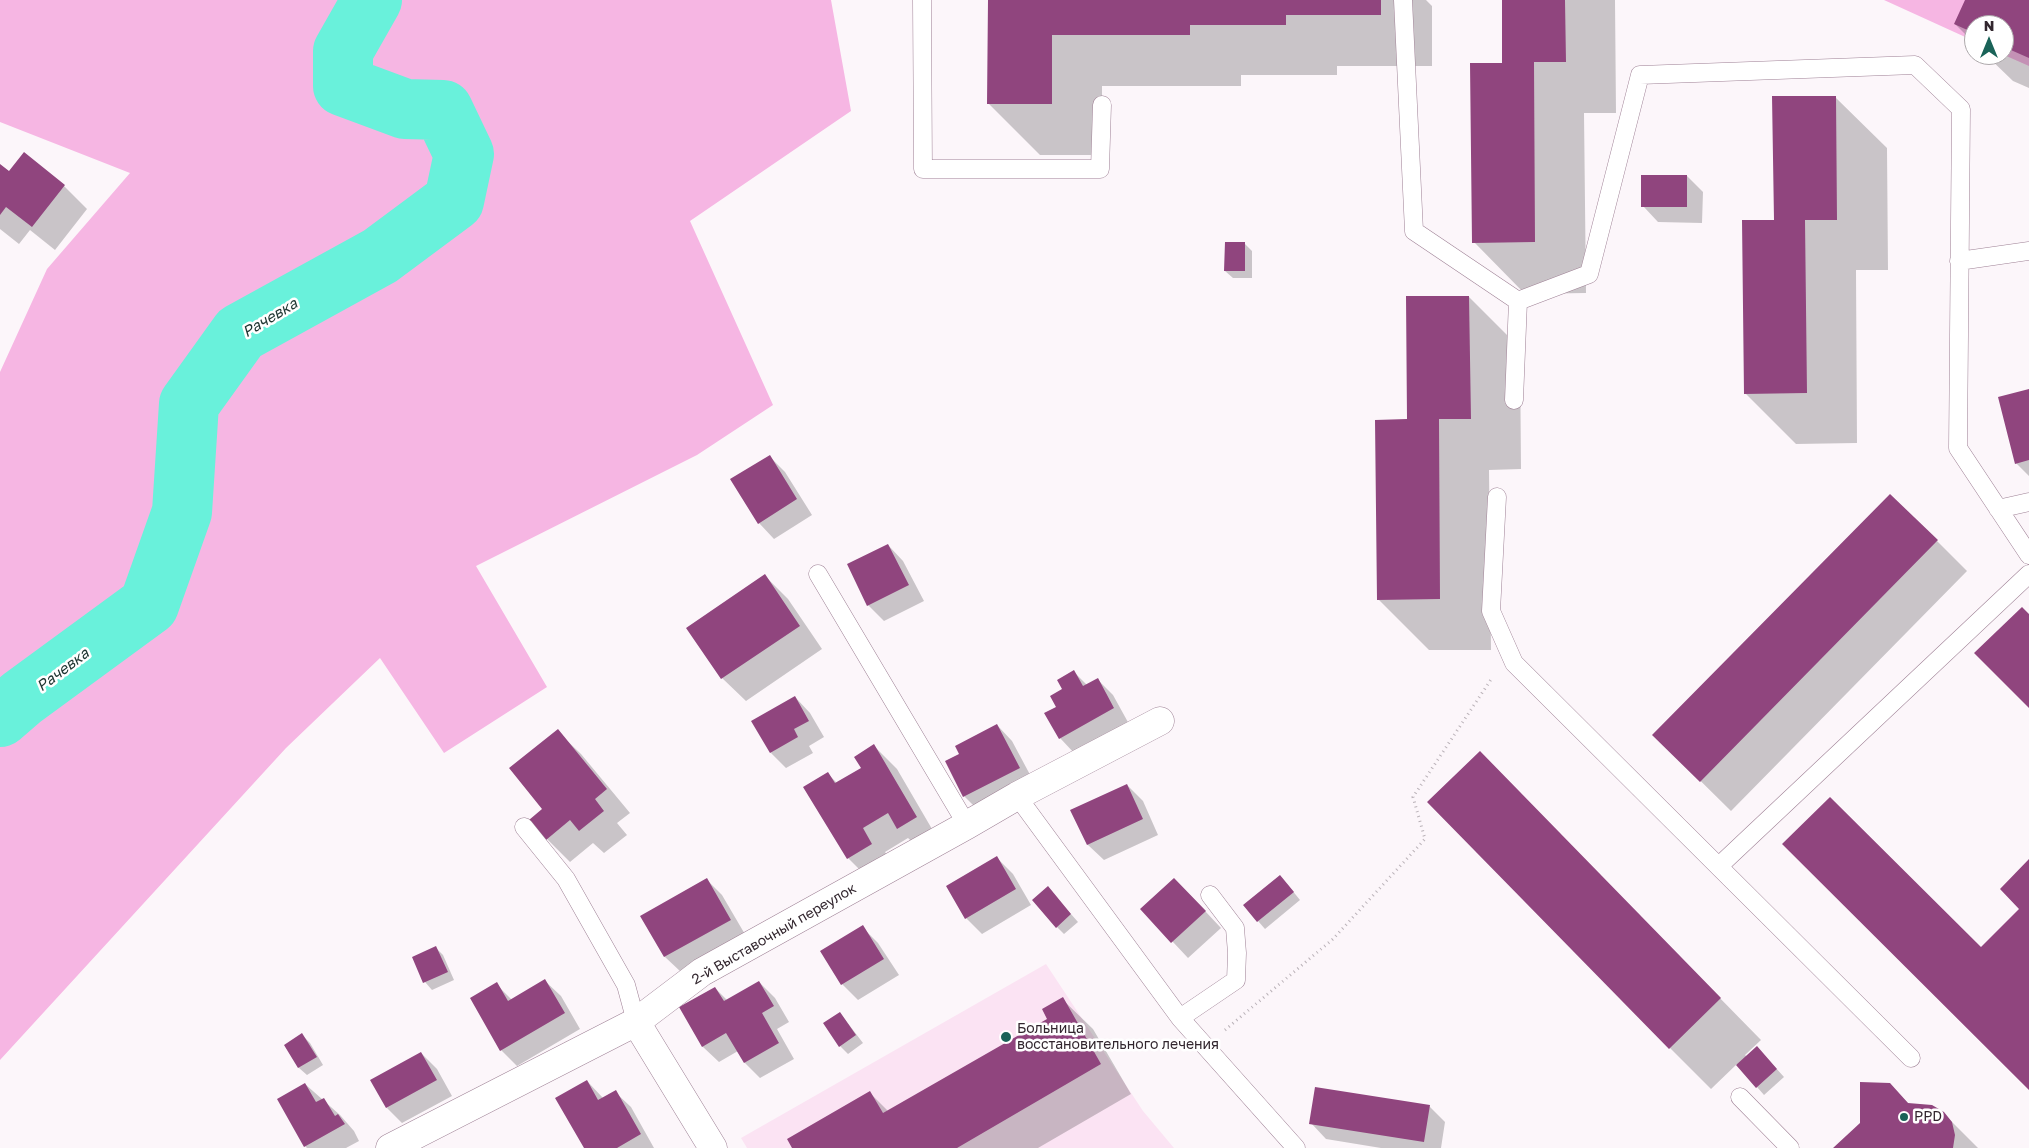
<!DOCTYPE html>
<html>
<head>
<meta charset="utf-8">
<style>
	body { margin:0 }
	#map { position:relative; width:2029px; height:1148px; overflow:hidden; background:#fcf6fa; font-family:"Golos Text",sans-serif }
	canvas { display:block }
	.north { position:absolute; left:1964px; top:15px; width:50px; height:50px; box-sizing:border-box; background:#fff; border:1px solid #ada8ab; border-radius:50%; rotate:0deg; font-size:14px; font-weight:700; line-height:20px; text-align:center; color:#32262e }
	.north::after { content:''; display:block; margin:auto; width:18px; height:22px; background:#1a6358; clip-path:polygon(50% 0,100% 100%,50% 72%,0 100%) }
</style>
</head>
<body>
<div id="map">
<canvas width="2029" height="1148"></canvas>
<div class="north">N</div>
</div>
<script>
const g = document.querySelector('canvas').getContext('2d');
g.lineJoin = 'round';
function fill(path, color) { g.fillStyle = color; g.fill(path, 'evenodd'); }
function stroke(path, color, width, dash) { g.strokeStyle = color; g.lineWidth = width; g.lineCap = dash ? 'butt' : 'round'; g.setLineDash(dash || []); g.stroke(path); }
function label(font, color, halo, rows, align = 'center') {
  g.font = font + ' "Golos Text",sans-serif'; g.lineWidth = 5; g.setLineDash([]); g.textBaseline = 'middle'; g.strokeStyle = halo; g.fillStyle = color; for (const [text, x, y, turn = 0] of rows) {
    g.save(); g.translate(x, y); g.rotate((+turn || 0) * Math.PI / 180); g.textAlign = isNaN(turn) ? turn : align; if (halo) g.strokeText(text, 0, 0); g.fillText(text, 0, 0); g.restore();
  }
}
const built = new Path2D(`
	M1046,964l97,147 31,37h-427l-6,-10z`);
const green = new Path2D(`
	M0,0h831l20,111 -161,110 83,184 -76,50 -221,111 71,121 -103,66 -64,-95 -94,90 -286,312v-688l47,-103 83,-96 -130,-51z
	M1884,0h145v66l-25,-11v-30h-30v16z`);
const shadow = new Path2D(`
	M989,0h437l6,6v60h-95v9h-96v11h-139v69h-62l-51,-51z
	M1503,0h112l1,113h-32l2,180 -61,1 -51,-52 30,-178z
	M1966,0h63v88l-16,-7 -27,-26h18v-30h-30v18l-19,-19z
	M1835,97l52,51 1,122h-32l1,173 -61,1 -51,-51 30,-172z
	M0,166l9,7 55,13 23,23 -32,41 -25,-20 -11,14 -19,-15z
	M1687,176l16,16 -1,31 -44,-1 -15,-16z
	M1245,244l7,7v27h-19l-8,-7z
	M1469,297l51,51 1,121 -32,1 2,180h-62l-51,-51 30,-178z
	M2029,391v85l-13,-13z
	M769,456l16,16 27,43 -38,24 -15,-16z
	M1937,541l30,30 -236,240 -77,-76z
	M888,545l15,16 21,40 -40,20 -16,-16z
	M765,576l23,23 34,50 -76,52 -24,-23 -34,-50z
	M1074,672l13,13 10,-6 16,16 16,29 -54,30 -15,-16 -2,-31z
	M795,697l15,16 14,24 -15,9 4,7 -27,15 -15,-15z
	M997,725l15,16 23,43 -55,28 -16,-16 -3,-42z
	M557,731l24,23 49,59 -13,10 10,12 -23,18 -11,-10 -23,19 -23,-23 -3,-30z
	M874,746l23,23 42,72 -17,10 -14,-13 -23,14 9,15 -23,14 -23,-23 -21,-85 10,10 25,-14z
	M1127,785l16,16 15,34 -54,25 -16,-15 -16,-34z
	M1520,794l241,246 -16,15 2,2 18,-1 19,21 -20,18 -27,-31 -26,25 -41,-41z
	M997,858l16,16 18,31 -49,29 -16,-16 -18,-31z
	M706,879l16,16 24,41 -65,36 -16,-15 -23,-41z
	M1287,884l13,16 -35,29 -7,-8z
	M1190,895l31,33 -33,30 -46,-49z
	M1055,896l23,26 -14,12 -7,-7z
	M862,927l16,16 21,32 -41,25 -16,-16 -20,-33z
	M435,947l8,8 11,25 -22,10 -7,-8z
	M545,981l16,15 19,33 -63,37 -16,-16 -5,-66 16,16z
	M759,982l16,16 14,24 -12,7 17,30 -34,19 -15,-15 -7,-12 -19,11 -16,-15 -22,-39 34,-20 12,12z
	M1062,999l31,30 38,65 -93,54h-244l76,-55 19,19 160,-93z
	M840,1013l23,30 -15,11 -8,-8 -15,-23z
	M302,1035l8,8 13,22 -16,10 -8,-7 -14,-22z
	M421,1053l16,16 15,27 -50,27 -15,-15z
	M587,1081l16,17 12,-6 16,15 23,41h-68z
	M305,1084l35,31 14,16 5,10 -13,7h-39l-2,-2 -27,-47z
	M1889,1084l20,20 34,9 35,35h-143l26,-25z
	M1429,1106l16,16 -4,26h-60l-55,-9 -15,-16z`);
const river = new Path2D(`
	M0,717l22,-19 127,-93 33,-93 7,-108 51,-71 140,-77 74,-55 10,-47 -21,-44 -38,-1 -62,-23v-35l29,-51`);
const building = new Path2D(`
	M988,0h393v15h-95v10h-96v10h-138v69h-65z
	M1502,0h63l1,62h-32l1,180 -63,1 -2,-180h32z
	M1965,0h64v58l-25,-11v-22h-30v8l-20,-9z
	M1772,96h64l1,124h-32l2,173 -63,1 -2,-174h32z
	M24,152l41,33 -33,42 -26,-20 -6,8v-51l9,7z
	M1641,175h46v32h-46z
	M1225,242h20v29h-21z
	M1406,296h63l2,123h-32l1,180 -63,1 -2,-180 32,-1z
	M2029,389v71l-14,4 -17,-67z
	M770,455l27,44 -39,25 -28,-45z
	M1890,494l48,46 -238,242 -48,-47z
	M888,544l21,41 -42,21 -20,-42z
	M765,574l35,52 -79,53 -35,-51z
	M2022,607l7,7v94l-55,-55z
	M1074,670l9,16 15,-8 16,30 -55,31 -15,-26 12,-6 -6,-11 12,-7 -5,-9z
	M795,696l14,25 -15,8 4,8 -28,16 -19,-32z
	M997,724l23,44 -57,29 -18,-36 14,-7 -4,-8z
	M558,729l49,60 -12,10 9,12 -25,20 -9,-11 -24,20 -17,-20 13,-11 -33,-41z
	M874,744l43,73 -20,12 -9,-16 -25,15 9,16 -25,15 -44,-72 25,-15 7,11 26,-15 -7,-11z
	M1480,751l241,247 -52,51 -242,-247z
	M1127,784l16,35 -56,26 -17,-35z
	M1830,797l151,150 38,-38 -19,-20 29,-30v231l-247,-246z
	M997,856l19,33 -51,30 -19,-33z
	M1280,875l14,17 -37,30 -14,-17z
	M707,878l24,42 -67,37 -24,-41z
	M1174,878l32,33 -35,32 -31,-34z
	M1048,886l23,28 -15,14 -24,-28z
	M863,925l21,34 -43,26 -21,-34z
	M436,946l12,26 -25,11 -11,-26z
	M545,979l20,34 -65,38 -30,-53 27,-16 11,19z
	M759,981l15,25 -12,7 17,30 -35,20 -18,-30 -24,14 -23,-40 36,-20 9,14z
	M1063,997l38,67 -144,84h-165l-5,-9 83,-48 13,22 164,-94 -5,-10z
	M840,1012l16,23 -17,12 -16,-24z
	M302,1033l15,24 -19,11 -14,-23z
	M1757,1046l20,23 -21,19 -20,-23z
	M421,1052l16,28 -51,28 -16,-28z
	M587,1080l11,20 18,-10 25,44 -24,14h-33l-29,-50z
	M1860,1082l30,1 18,20 24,2 12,7 8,10 3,13 -2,13h-120l27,-25z
	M305,1083l11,19 8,-4 11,18 3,-2 7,10 -41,23 -27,-48z
	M1315,1087l115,18 -6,37 -115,-18z`);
const path = new Path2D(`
	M1225,1030l108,-91 92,-100 -12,-42 79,-119`);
const lane = new Path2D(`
	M922,0l1,169h177l2,-64
	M1403,0l11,231 104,70
	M1959,261l70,-10
	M1514,400l4,-99 71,-27 51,-199 275,-10 46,44 -3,339 71,107
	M1497,497l-6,114 23,52 397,395
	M1998,509l31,-7
	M818,574l149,251
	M1017,796l163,222 116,130
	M524,827l42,52 60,106 10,37
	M1719,866l310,-292
	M1180,1018l56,-38 1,-27 -2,-25 -25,-33
	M1740,1097l50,51`);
const street = new Path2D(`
	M636,1022l77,126
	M390,1148l246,-126 66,-50 265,-147 50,-29 143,-75`);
const markers = [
	[1006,1037,6,"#1a6358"],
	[1904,1117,5,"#1a6358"]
];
const streetNames = [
	["2-й Выставочный переулок",774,934,-30]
];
const poiNames = [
	["Больница",1017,1029],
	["восстановительного лечения",1017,1045],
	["PPD",1914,1117]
];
const waterNames = [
	["Рачевка",270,318,-31],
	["Рачевка",63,670,-37]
];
fill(built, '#fbe3f3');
fill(green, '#f6b6e3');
fill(shadow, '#0003');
stroke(river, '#69f1db', 60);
fill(building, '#90457e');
stroke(lane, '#9e8095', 19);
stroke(street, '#9e8095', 29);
stroke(path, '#bab2b8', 3, [1, 4]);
stroke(lane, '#fff', 18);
stroke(street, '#fff', 28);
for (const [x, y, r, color] of markers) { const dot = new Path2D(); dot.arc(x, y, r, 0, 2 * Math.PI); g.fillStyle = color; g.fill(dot); stroke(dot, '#fff', 2); }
label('14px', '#32262e', '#fff', streetNames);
label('14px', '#32262e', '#fff', poiNames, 'left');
label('italic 15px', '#203733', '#fff', waterNames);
</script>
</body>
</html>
